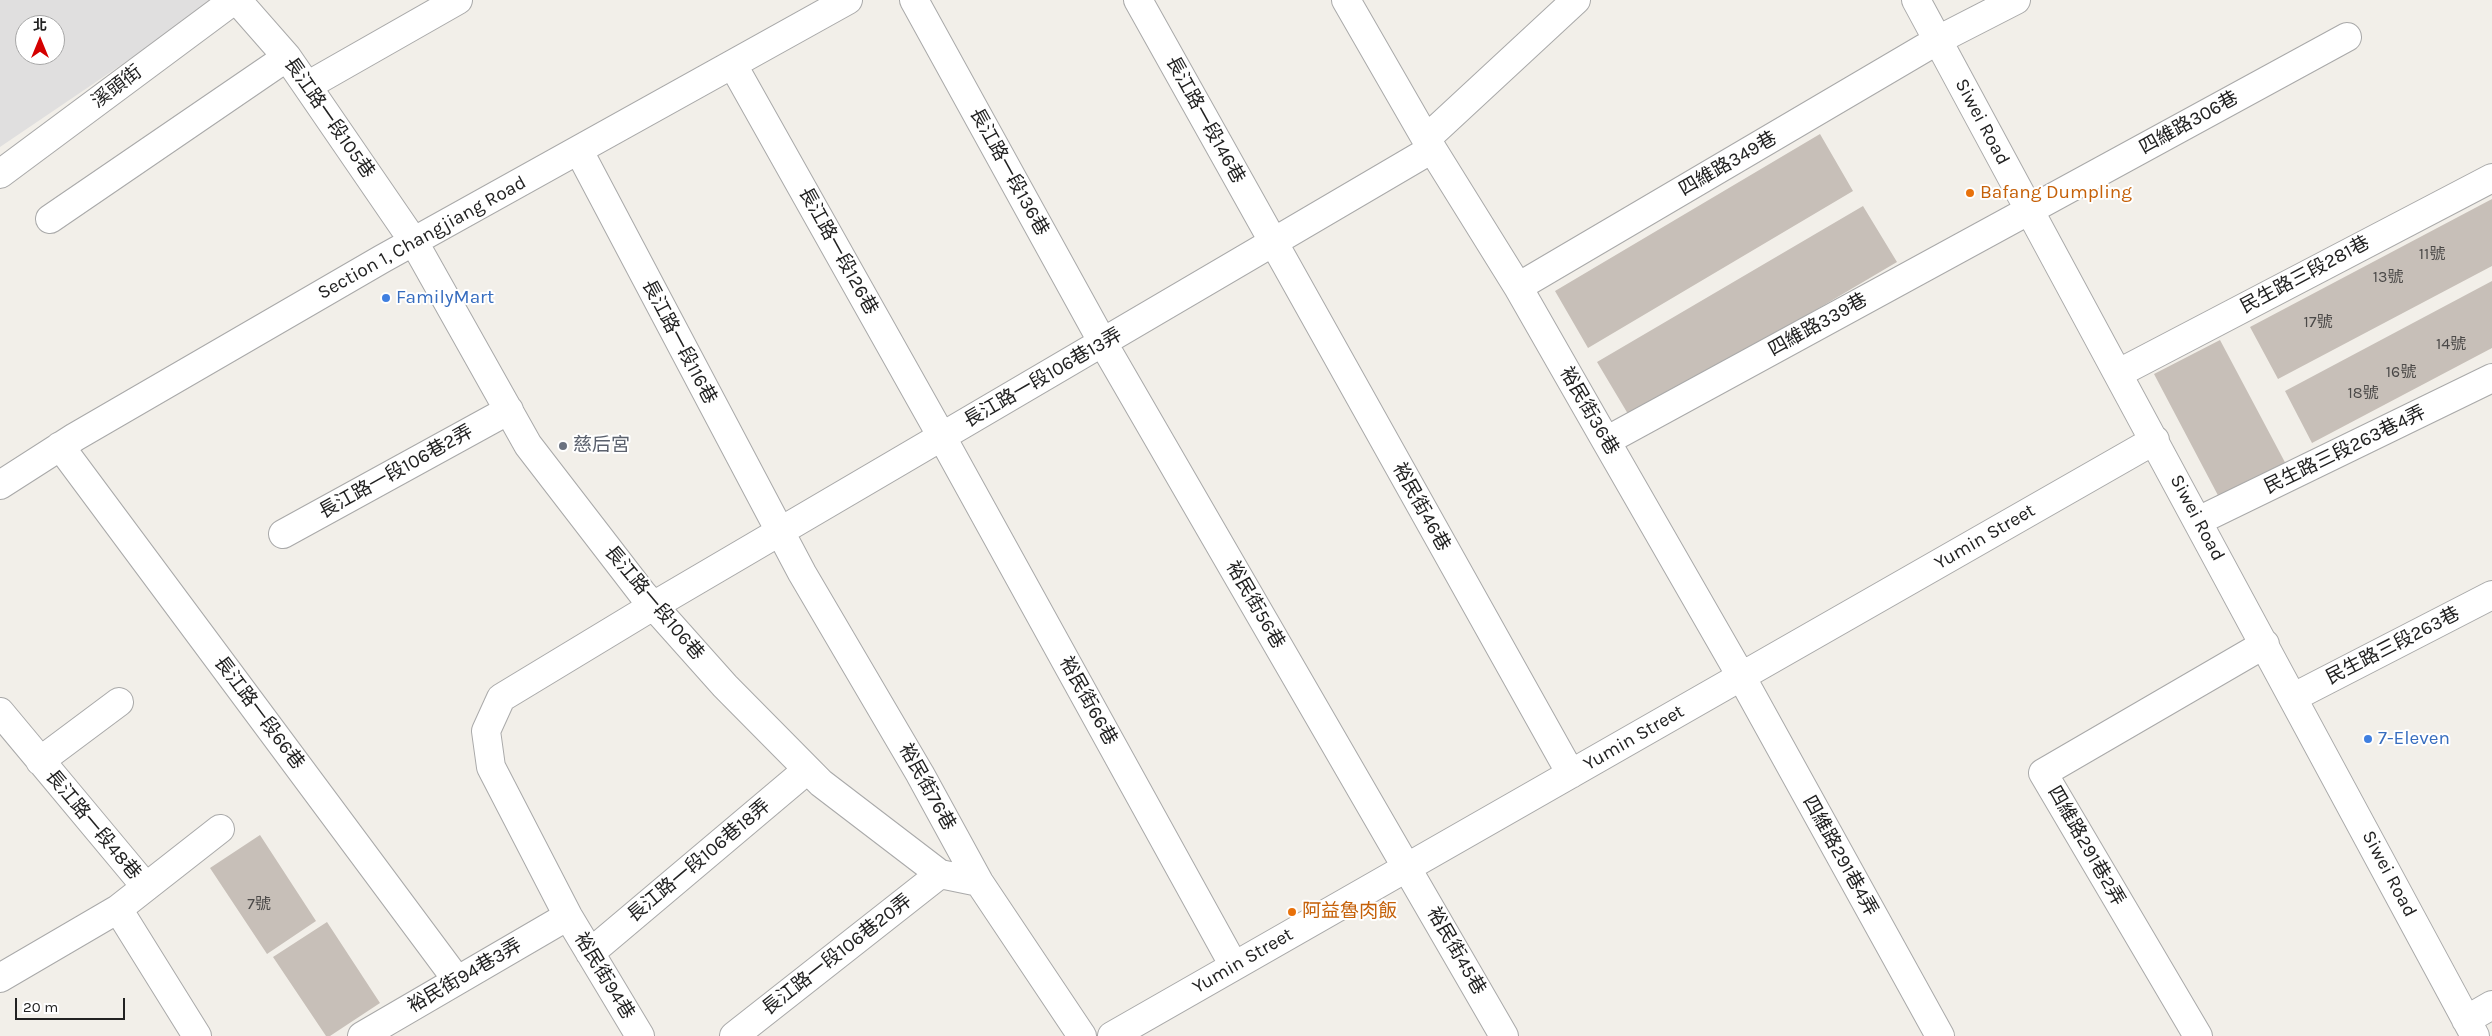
<!DOCTYPE html>
<html>
<head>
<meta charset="utf-8">
<style>
	body { margin:0 }
	#map { position:relative; width:2492px; height:1036px; overflow:hidden; background:#f2efe9; font-family:Karla,"Noto Sans TC",sans-serif }
	canvas { display:block }
	.north { position:absolute; left:15px; top:15px; width:50px; height:50px; box-sizing:border-box; background:#fff; border:1px solid #a7a7a7; border-radius:50%; rotate:0deg; font-size:14px; font-weight:700; line-height:20px; text-align:center; color:#222 }
	.north::after { content:''; display:block; margin:auto; width:18px; height:22px; background:#d40000; clip-path:polygon(50% 0,100% 100%,50% 72%,0 100%) }
	.scale { position:absolute; left:15px; top:998px; width:110px; height:22px; box-sizing:border-box; border:2px solid #222; border-top:0; padding-left:6px; font-size:15px; line-height:18px; white-space:nowrap; color:#222; -webkit-text-stroke:4px #fff; paint-order:stroke }
</style>
</head>
<body>
<div id="map">
<canvas width="2492" height="1036"></canvas>
<div class="north">北</div>
<div class="scale">20 m</div>
</div>
<script>
const g = document.querySelector('canvas').getContext('2d');
g.lineJoin = 'round';
function fill(path, color) { g.fillStyle = color; g.fill(path, 'evenodd'); }
function stroke(path, color, width, dash) { g.strokeStyle = color; g.lineWidth = width; g.lineCap = dash ? 'butt' : 'round'; g.setLineDash(dash || []); g.stroke(path); }
function label(font, color, halo, rows, align = 'center') {
  g.font = font + ' Karla,"Noto Sans TC",sans-serif'; g.lineWidth = 4; g.setLineDash([]); g.textBaseline = 'middle'; g.strokeStyle = halo; g.fillStyle = color; for (const [text, x, y, turn = 0] of rows) {
    g.save(); g.translate(x, y); g.rotate((+turn || 0) * Math.PI / 180); g.textAlign = isNaN(turn) ? turn : align; if (halo) g.strokeText(text, 0, 0); g.fillText(text, 0, 0); g.restore();
  }
}
const residential = new Path2D(`
	M0,0h217l-217,147zM25,25h30v30h-30z`);
const building = new Path2D(`
	M1820,134l33,57 -265,157 -33,-57z
	M2492,199v67l-214,113 -28,-52z
	M1863,206l34,56 -266,157 -34,-57z
	M2492,281v67l-180,95 -27,-52z
	M2220,340l68,128 -66,35 -68,-129z
	M260,835l56,86 -49,33 -57,-86z
	M327,922l53,81 -50,33h-4l-53,-79z`);
const minor = new Path2D(`
	M237,0l50,57 20,29 107,156 114,203 114,148 83,93 96,97 119,91 39,8
	M914,0l189,343 401,693
	M1138,0l433,774
	M1346,0l80,139 92,148 88,154 135,235 199,360
	M1916,0l559,1036
	M733,65l209,372 292,529
	M307,86l151,-86
	M1426,139l150,-139
	M579,151l223,422 118,201 59,108 103,154
	M0,174l234,-174
	M50,219l237,-162
	M1518,287l420,-247 78,-40
	M2119,373l373,-195
	M1606,441l741,-404
	M60,446l397,534
	M0,485l75,-48 307,-178 466,-259
	M2198,521l294,-143
	M283,534l226,-124
	M2294,697l198,-102
	M0,712l146,175 -28,22 79,127
	M40,761l79,-59
	M146,887l74,-58
	M590,953l217,-183
	M0,978l118,-69
	M2466,1020l26,-15
	M362,1036l206,-120
	M640,1036l-72,-120 -77,-149 -5,-36 15,-33 152,-92 779,-457
	M734,1036l206,-162
	M1112,1036l1043,-596
	M2198,1036l-155,-263 222,-129`);
const markers = [
	[1970,193,5,"#e8710a"],
	[386,298,5,"#3f7fe0"],
	[563,446,5,"#6b7280"],
	[2368,739,5,"#3f7fe0"],
	[1292,912,5,"#e8710a"]
];
const numberNames = [
	["11號",2432,254],
	["13號",2388,277],
	["17號",2318,322],
	["14號",2451,344],
	["16號",2401,372],
	["18號",2363,393],
	["7號",259,904]
];
const streetNames = [
	["溪頭街",117,87,-37],
	["長江路一段105巷",329,118,55],
	["長江路一段146巷",1205,120,61],
	["Siwei Road",1982,122,62],
	["四維路306巷",2189,123,-29],
	["四維路349巷",1728,164,-30],
	["長江路一段136巷",1009,172,61],
	["Section 1, Changjiang Road",422,238,-29],
	["長江路一段126巷",838,251,61],
	["民生路三段281巷",2305,275,-28],
	["四維路339巷",1818,325,-29],
	["長江路一段116巷",679,342,62],
	["長江路一段106巷13弄",1043,378,-30],
	["裕民街36巷",1589,411,60],
	["民生路三段263巷4弄",2345,450,-26],
	["長江路一段106巷2弄",396,472,-29],
	["裕民街46巷",1421,507,61],
	["Siwei Road",2197,518,62],
	["Yumin Street",1985,537,-30],
	["長江路一段106巷",654,603,50],
	["裕民街56巷",1255,605,60],
	["民生路三段263巷",2393,646,-27],
	["裕民街66巷",1088,701,61],
	["長江路一段66巷",259,713,53],
	["Yumin Street",1634,738,-30],
	["裕民街76巷",927,787,61],
	["長江路一段48巷",93,825,50],
	["四維路291巷2弄",2086,846,60],
	["四維路291巷4弄",1840,856,61],
	["長江路一段106巷18弄",699,861,-40],
	["Siwei Road",2389,874,62],
	["裕民街45巷",1456,951,60],
	["長江路一段106巷20弄",837,955,-38],
	["Yumin Street",1243,961,-30],
	["裕民街94巷3弄",465,976,-30],
	["裕民街94巷",604,976,59]
];
const foodNames = [
	["Bafang Dumpling",1980,193],
	["阿益魯肉飯",1302,912]
];
const shopNames = [
	["FamilyMart",396,298],
	["7-Eleven",2378,739]
];
const worshipNames = [
	["慈后宮",573,446]
];
fill(residential, '#e0dfdf');
fill(building, '#c7bfb8');
stroke(minor, '#a9a9a9', 30);
stroke(minor, '#fff', 28);
for (const [x, y, r, color] of markers) { const dot = new Path2D(); dot.arc(x, y, r, 0, 2 * Math.PI); g.fillStyle = color; g.fill(dot); stroke(dot, '#fff', 2); }
label('16px', '#4b4948', null, numberNames);
label('19px', '#222', '#fff', streetNames);
label('19px', '#c56008', '#fff', foodNames, 'left');
label('19px', '#366cbe', '#fff', shopNames, 'left');
label('19px', '#5b616d', '#fff', worshipNames, 'left');
</script>
</body>
</html>
